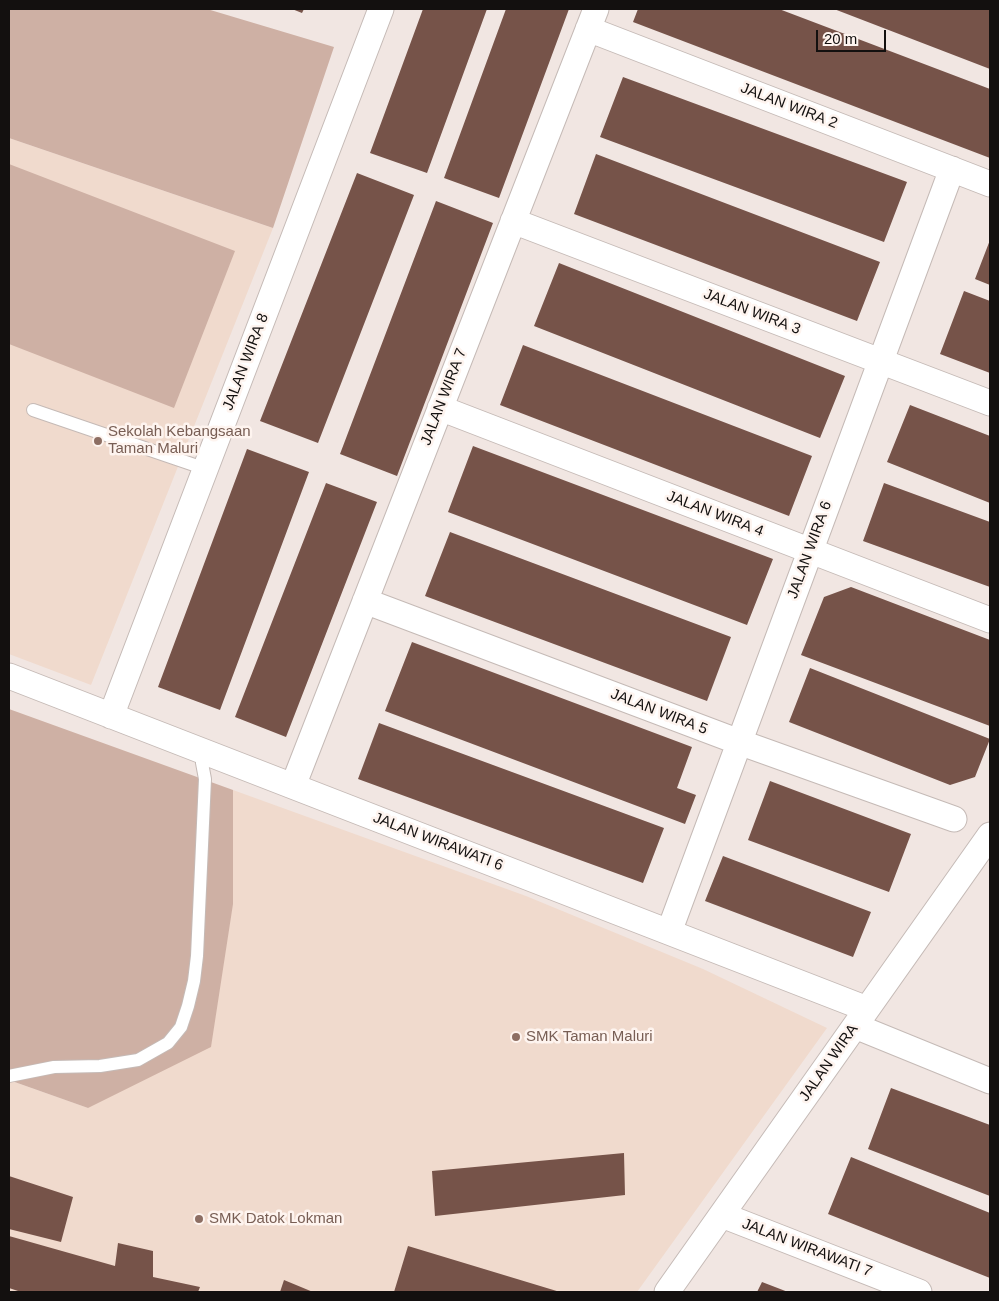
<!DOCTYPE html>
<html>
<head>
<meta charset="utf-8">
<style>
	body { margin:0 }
	#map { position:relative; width:999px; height:1301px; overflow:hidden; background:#f1e6e2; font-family:Helvetica,sans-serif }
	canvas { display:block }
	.frame { position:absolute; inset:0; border:10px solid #13100f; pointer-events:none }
	.scale { position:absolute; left:816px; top:30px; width:70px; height:22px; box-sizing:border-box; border:2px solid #13100f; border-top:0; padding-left:6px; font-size:15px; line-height:18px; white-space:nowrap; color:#13100f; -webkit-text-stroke:4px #fef4ef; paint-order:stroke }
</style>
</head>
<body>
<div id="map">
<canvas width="999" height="1301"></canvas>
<div class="frame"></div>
<div class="scale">20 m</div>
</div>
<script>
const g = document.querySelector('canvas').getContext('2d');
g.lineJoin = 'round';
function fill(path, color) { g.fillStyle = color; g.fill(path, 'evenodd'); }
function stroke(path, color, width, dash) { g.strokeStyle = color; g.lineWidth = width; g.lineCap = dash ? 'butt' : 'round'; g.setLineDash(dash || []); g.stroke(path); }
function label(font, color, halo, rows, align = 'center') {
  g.font = font + ' Helvetica,sans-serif'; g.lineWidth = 5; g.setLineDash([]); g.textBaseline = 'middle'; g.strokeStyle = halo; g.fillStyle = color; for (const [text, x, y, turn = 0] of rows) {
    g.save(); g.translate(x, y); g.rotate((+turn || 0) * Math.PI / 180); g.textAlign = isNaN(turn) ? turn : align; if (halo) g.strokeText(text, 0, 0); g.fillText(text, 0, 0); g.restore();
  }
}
const education = new Path2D(`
	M9,138l264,90 -182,457 -82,-31z
	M233,790l293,106 177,73 124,59 -190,264h-628v-212l79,28 145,-204z`);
const green = new Path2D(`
	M9,9h198l127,38 -61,181 -264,-90z
	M9,164l226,87 -61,157 -165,-64z
	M9,709l224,81v114l-22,143 -123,61 -79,-28z`);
const building = new Path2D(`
	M292,9h12l-2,4z
	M423,9h64l-60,164 -57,-20z
	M506,9h63l-70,189 -55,-20z
	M638,9h141l211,80v69l-357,-136z
	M834,9h156v60z
	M623,77l284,105 -23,60 -284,-105z
	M596,154l284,108 -23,59 -283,-107z
	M357,173l57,22 -96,248 -58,-22z
	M436,201l57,22 -96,253 -57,-22z
	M990,240v45l-15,-6z
	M559,263l286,113 -25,62 -286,-112z
	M964,291l26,10v72l-50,-19z
	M523,345l289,111 -23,60 -289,-111z
	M910,405l80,31v67l-103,-41z
	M473,446l300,113 -26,66 -299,-113z
	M247,449l62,23 -89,238 -62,-23z
	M326,483l51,19 -91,235 -51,-20z
	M884,483l106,39v65l-127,-46z
	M450,532l281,105 -24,64 -282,-105z
	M851,587l139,53v86l-189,-71 23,-58z
	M412,642l280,105 -15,41 19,7 -11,29 -300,-113z
	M810,668l180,71 -15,38 -25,8 -161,-63z
	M379,723l285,105 -21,55 -285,-104z
	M770,781l141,53 -22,58 -141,-52z
	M723,856l148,56 -18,45 -148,-56z
	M891,1088l99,37v71l-122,-47z
	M624,1153l1,42 -190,21 -3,-45z
	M851,1157l139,56v65l-162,-64z
	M9,1176l64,21 -12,45 -52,-13z
	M9,1236l106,30 3,-23 35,8v26l47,10 -2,5h-177l-12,-4z
	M408,1246l152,46h-166z
	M284,1280l29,12h-33z
	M762,1282l26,10h-31z`);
const lane = new Path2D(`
	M33,410l173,59
	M9,1076l45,-9 46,-1 38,-6 30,-17 13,-16 7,-21 6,-25 3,-25 8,-177 -3,-16v-12`);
const street = new Path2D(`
	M588,29l402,155
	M513,221l477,182
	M440,408l550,212
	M365,601l374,141 215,77
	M9,676l858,333
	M111,716l270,-707
	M293,786l303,-777
	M669,932l283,-763
	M855,1026l135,55
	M722,1215l197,77
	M667,1292l323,-457`);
const markers = [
	[98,441,5,"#8d6e63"],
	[516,1037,5,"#8d6e63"],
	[199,1219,5,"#8d6e63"]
];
const streetNames = [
	["JALAN WIRA 2",789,106,21],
	["JALAN WIRA 3",752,312,21],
	["JALAN WIRA 8",246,362,-69],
	["JALAN WIRA 7",444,397,-69],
	["JALAN WIRA 4",715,514,21],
	["JALAN WIRA 6",810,550,-70],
	["JALAN WIRA 5",659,712,21],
	["JALAN WIRAWATI 6",438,842,21],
	["JALAN WIRA",829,1063,-55],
	["JALAN WIRAWATI 7",807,1248,21]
];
const educationNames = [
	["Sekolah Kebangsaan",108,432],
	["Taman Maluri",108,449],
	["SMK Taman Maluri",526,1037],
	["SMK Datok Lokman",209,1219]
];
fill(education, '#f0dacd');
fill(green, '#ceb0a4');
fill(building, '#765349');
stroke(lane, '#c5bab6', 14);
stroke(street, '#c5bab6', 27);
stroke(lane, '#fff', 12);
stroke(street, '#fff', 25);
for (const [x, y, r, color] of markers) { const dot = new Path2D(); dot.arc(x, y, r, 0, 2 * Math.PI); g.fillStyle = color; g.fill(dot); stroke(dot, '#fef4ef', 2); }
label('15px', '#13100f', '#fef4ef', streetNames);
label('15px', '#785e54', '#fef4ef', educationNames, 'left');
</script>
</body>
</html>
